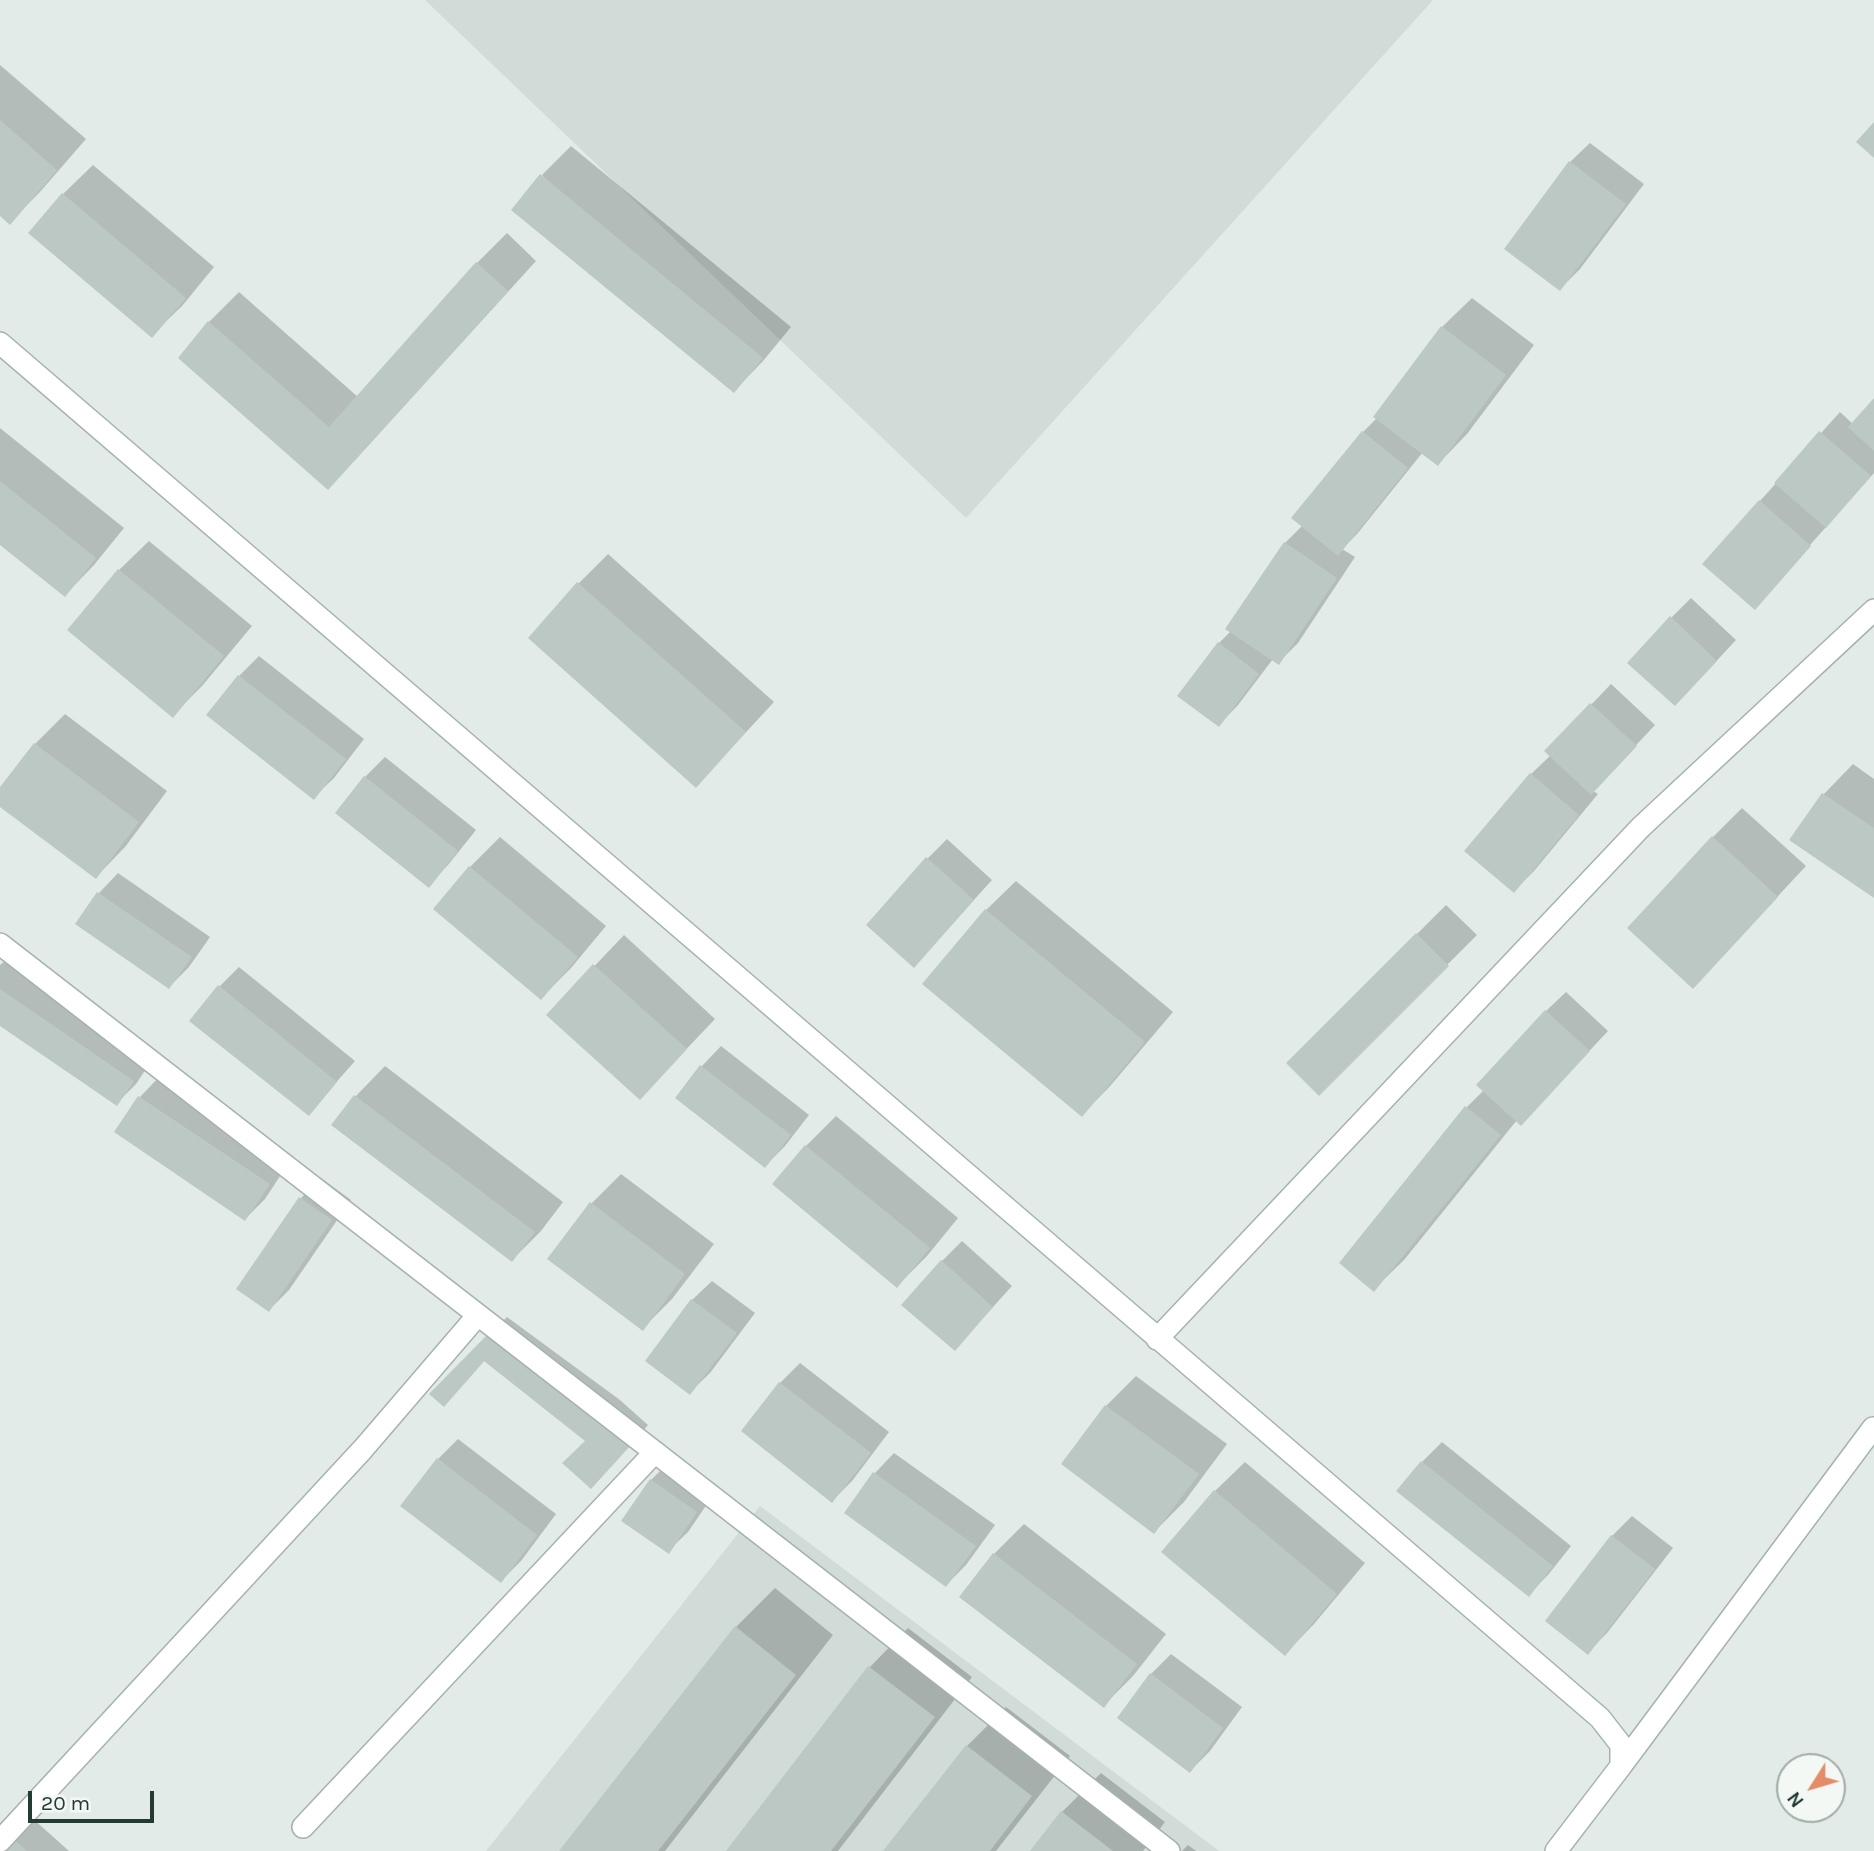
<!DOCTYPE html>
<html>
<head>
<meta charset="utf-8">
<style>
	body { margin:0 }
	#map { position:relative; width:1874px; height:1851px; overflow:hidden; background:#e2ebe8; font-family:Karla,sans-serif }
	canvas { display:block }
	.north { position:absolute; left:1776px; top:1753px; width:70px; height:70px; box-sizing:border-box; background:#f3f8f5; border:2px solid #a0aca8; border-radius:50%; rotate:233deg; font-size:19px; font-weight:700; line-height:28px; text-align:center; color:#243a35 }
	.north::after { content:''; display:block; margin:auto; width:24px; height:32px; background:#e48c68; clip-path:polygon(50% 0,100% 100%,50% 72%,0 100%) }
	.scale { position:absolute; left:28px; top:1791px; width:126px; height:32px; box-sizing:border-box; border:4px solid #243a35; border-top:0; padding-left:9px; font-size:21px; line-height:24px; white-space:nowrap; color:#243a35; -webkit-text-stroke:5px #f3f8f5; paint-order:stroke }
</style>
</head>
<body>
<div id="map">
<canvas width="1874" height="1851"></canvas>
<div class="north">N</div>
<div class="scale">20 m</div>
</div>
<script>
const g = document.querySelector('canvas').getContext('2d');
g.lineJoin = 'round';
function fill(path, color) { g.fillStyle = color; g.fill(path, 'evenodd'); }
function stroke(path, color, width, dash) { g.strokeStyle = color; g.lineWidth = width; g.lineCap = dash ? 'butt' : 'round'; g.setLineDash(dash || []); g.stroke(path); }
const built = new Path2D(`
	M425,0h1008l-467,518z
	M760,1506l459,345h-733z`);
const shadow = new Path2D(`
	M0,65l86,74 -47,54 -29,29 -10,-8z
	M1590,143l54,41 -64,85 -20,20 10,-127z
	M571,146l220,181 -28,34 -29,30 -192,-216z
	M93,165l121,102 -32,39 -30,29 -89,-141z
	M507,233l29,28 -179,197 -29,30 -148,-130 29,-36 30,-30 119,105 119,-134z
	M1472,298l62,47 -67,89 -29,30 -15,-12 -66,82 -15,15 13,8 -57,86 -20,20 -5,-4 -35,46 -19,20v-82l12,-12 54,-88 18,-18 60,-93 14,-14 65,-91z
	M1874,401v72l-119,134 5,-106 80,-89 13,12z
	M0,428l124,100 -30,37 -29,30 -65,-52z
	M149,541l103,85 -50,60 -30,30 -53,-146z
	M608,554l166,148 -78,84 -118,-202z
	M1691,598l45,42 -41,44 -24,-66z
	M259,656l105,83 -30,39 -20,19 -75,-121z
	M1611,684l44,41 -62,66 5,3 -64,77 -20,20 17,-117 20,-19 -4,-4z
	M65,714l102,77 -42,56 -29,30 -96,-72v-15l35,-46z
	M385,757l91,73 -28,35 -19,20 -64,-108z
	M1853,764l21,15v117l-82,-57 32,-45z
	M1742,808l64,58 -113,121 20,-150z
	M500,837l106,89 -35,42 -30,30 -105,-89 34,-42z
	M947,839l45,41 -78,86 13,-107z
	M118,873l92,64 -21,30 -20,20 -91,-64 21,-30z
	M1016,881l157,131 -62,73 -29,30 -96,-205z
	M1446,905l31,30 -158,158 -31,-30z
	M624,935l91,84 -75,79 -91,-84z
	M6,960l146,100 -16,24 -19,19 -117,-79v-59z
	M239,967l116,94 -47,53 -89,-127z
	M1566,992l42,39 -87,93 -4,-4 -113,140 -30,29 93,-182 17,-17 62,-79z
	M721,1046l88,69 -24,31 -20,20 -88,-68 25,-32z
	M385,1066l178,136 -22,29 -29,29 -179,-135 23,-29z
	M159,1077l129,87 -23,35 -20,20 -129,-87 24,-35z
	M836,1116l122,102 -31,38 -30,30 -123,-102 32,-38z
	M621,1174l93,70 -42,55 -30,30 -51,-125z
	M321,1178l30,22 -62,90 -20,20 -30,-21 62,-91z
	M962,1241l50,45 -57,63 -13,-88z
	M712,1281l43,32 -45,60 -20,19 2,-92z
	M507,1317l113,83 28,25 -37,42 -24,-27 -102,-80 -22,25 -32,9z
	M800,1363l89,69 -37,49 -20,20 -89,-70 37,-48z
	M1136,1376l91,68 -43,58 -30,30 -91,-68 43,-58z
	M458,1439l98,75 -35,47 -20,20 -63,-122z
	M1442,1442l129,104 -23,29 -20,20 -106,-133z
	M894,1453l101,72 -29,40 -20,20 -100,-73 29,-39z
	M671,1460l45,31 -28,41 -20,19 -17,-71z
	M1245,1462l120,101 -51,61 -29,30 -70,-163z
	M1632,1516l41,32 -66,85 -19,19 24,-116z
	M1024,1524l142,110 -33,42 -30,30 -109,-152z
	M775,1588l58,47 -168,216h-104l175,-224z
	M908,1628l64,49 -134,174h-110l142,-184z
	M1171,1654l71,53 -32,44 -20,20 -39,-97z
	M1006,1707l64,49 -74,95h-110l81,-105z
	M1101,1773l64,49 -22,29h-111l30,-39z
	M31,1817l38,34h-69z
	M1188,1845l8,6h-14z`);
const building = new Path2D(`
	M0,120l57,50 -47,55 -10,-9z
	M1874,122v36l-18,-16z
	M1569,161l57,43 -66,87 -56,-42z
	M540,174l223,184 -29,35 -223,-183z
	M62,193l124,105 -34,40 -124,-105z
	M476,262l32,29 -180,199 -150,-132 30,-37 121,106z
	M1441,326l65,49 -68,91 -65,-49z
	M1874,398v53l-26,-24z
	M1362,431l46,37 -70,88 -47,-38z
	M1819,431l52,45 -45,52 -52,-45z
	M0,481l96,77 -31,39 -65,-52z
	M1759,500l52,46 -56,64 -53,-46z
	M1284,542l53,36 -58,87 -54,-36z
	M118,569l106,87 -51,62 -106,-88z
	M577,582l169,150 -50,56 -168,-150z
	M1670,616l47,45 -42,45 -48,-43z
	M1218,642l41,32 -40,53 -42,-31z
	M238,675l108,84 -32,41 -108,-85z
	M1590,703l47,43 -46,49 -47,-44z
	M34,743l105,79 -43,57 -96,-72v-20z
	M1530,773l49,42 -65,78 -50,-42z
	M364,776l94,75 -29,37 -94,-75z
	M1822,793l52,35v70l-85,-58z
	M1712,836l66,61 -85,92 -66,-61z
	M926,857l48,43 -60,68 -48,-43z
	M469,866l109,91 -37,43 -108,-91z
	M97,892l95,65 -23,32 -94,-65z
	M985,909l160,133 -63,75 -160,-133z
	M1416,933l33,33 -130,130 -33,-33z
	M593,964l94,85 -47,51 -94,-85z
	M218,985l119,97 -28,34 -120,-95z
	M0,989l134,92 -17,25 -117,-80z
	M1545,1010l45,41 -69,75 -45,-41z
	M700,1065l91,70 -26,33 -90,-70z
	M354,1095l181,137 -23,30 -181,-137z
	M138,1096l132,88 -25,37 -131,-89z
	M1465,1106l36,29 -127,157 -35,-29z
	M805,1145l125,103 -33,40 -125,-104z
	M299,1197l33,23 -63,92 -33,-23z
	M590,1202l95,72 -42,57 -96,-72z
	M941,1260l52,47 -38,44 -54,-46z
	M691,1299l46,34 -47,62 -45,-34z
	M486,1336l115,83 29,27 -39,43 -29,-26 23,-22 -101,-80 -40,46 -15,-13z
	M779,1382l92,71 -39,50 -91,-72z
	M1105,1405l94,69 -45,60 -93,-70z
	M437,1458l100,77 -36,48 -101,-77z
	M1421,1461l132,105 -24,31 -133,-106z
	M873,1472l103,74 -30,41 -102,-74z
	M650,1479l47,33 -28,42 -48,-33z
	M1214,1490l123,104 -52,62 -124,-104z
	M1611,1535l44,34 -67,86 -43,-34z
	M993,1553l144,111 -33,44 -145,-111z
	M735,1626l61,49 -138,176h-99z
	M868,1666l67,51 -104,134h-105z
	M1150,1673l73,55 -33,45 -73,-55z
	M966,1745l66,51 -42,55h-107z
	M1061,1811l52,40h-83z
	M10,1836l17,15h-27z`);
const minor = new Path2D(`
	M0,343l1600,1375 21,27v21l-65,85
	M0,944l1169,907
	M1157,1339l484,-512 233,-217
	M1621,1766l252,-338
	M303,1827l352,-375
	M0,1841l363,-392 115,-134`);
fill(built, '#d1dbd7');
fill(shadow, '#0003');
fill(building, '#bbc8c4');
stroke(minor, '#a5b2af', 24);
stroke(minor, '#fff', 21);
</script>
</body>
</html>
